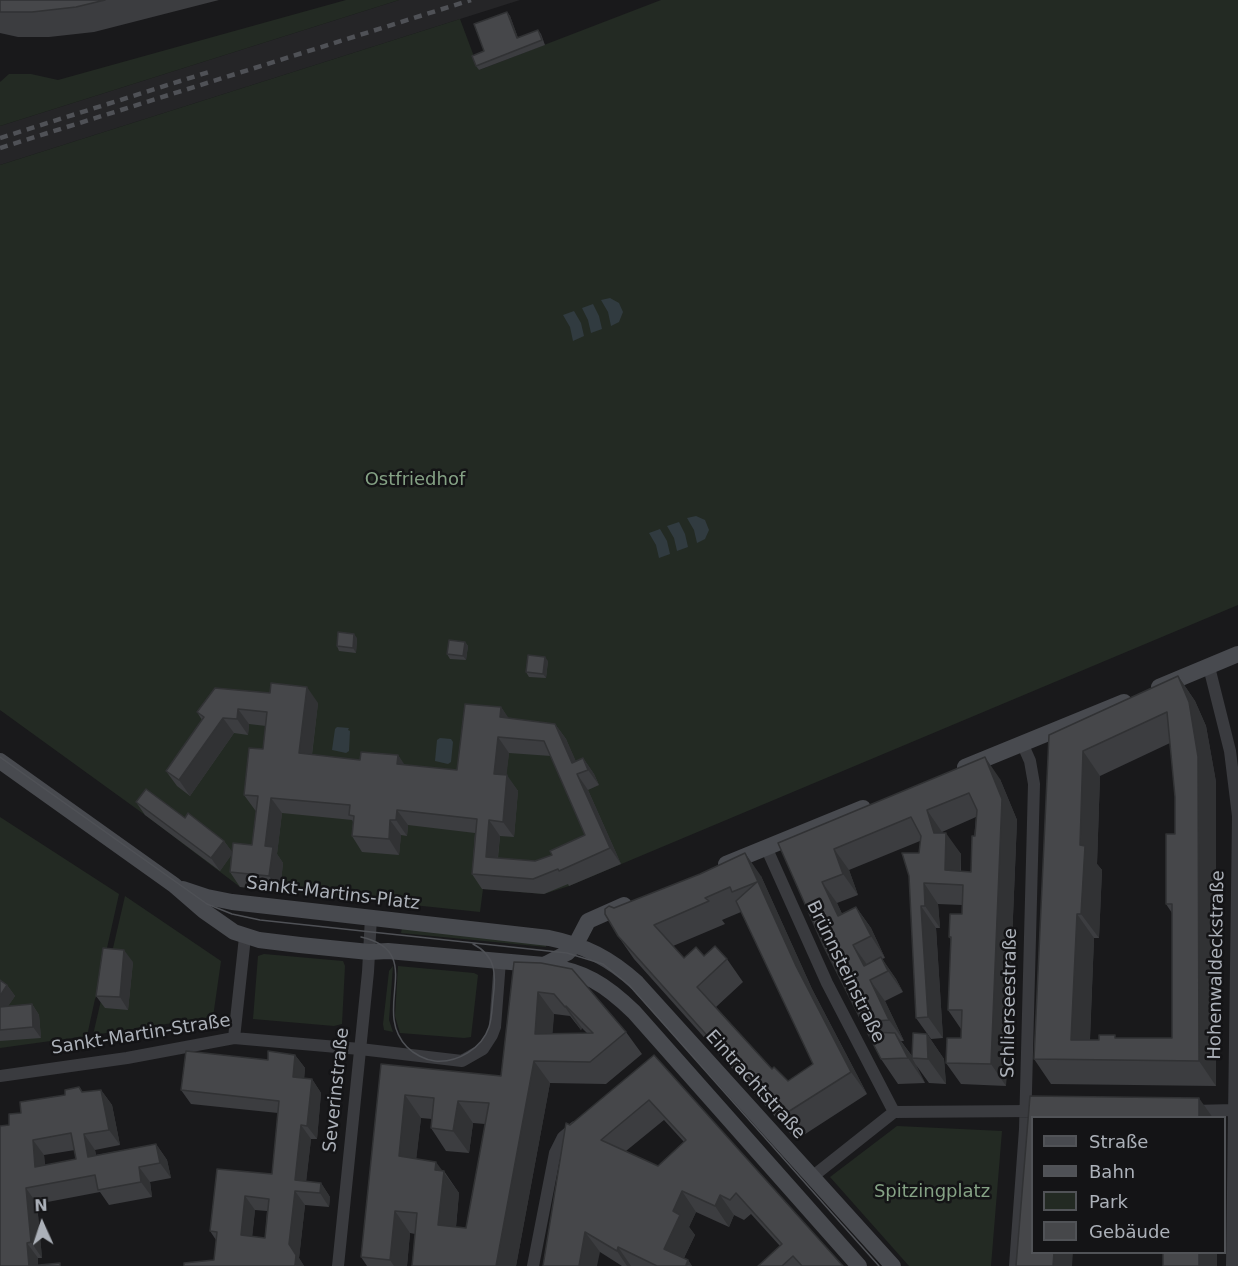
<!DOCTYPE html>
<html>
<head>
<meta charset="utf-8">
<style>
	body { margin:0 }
	#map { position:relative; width:1238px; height:1266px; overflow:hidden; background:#19191b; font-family:"DejaVu Sans",sans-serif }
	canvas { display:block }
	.legend { position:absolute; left:1031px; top:1116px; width:195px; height:138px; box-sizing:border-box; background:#141416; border:2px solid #515357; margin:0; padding:8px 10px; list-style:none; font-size:18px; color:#acb1b9 }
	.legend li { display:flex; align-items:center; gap:12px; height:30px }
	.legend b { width:30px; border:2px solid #515357 }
	.north { position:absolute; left:12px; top:1194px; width:60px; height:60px; -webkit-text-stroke:4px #141416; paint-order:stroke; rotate:357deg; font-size:16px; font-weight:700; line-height:24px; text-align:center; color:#acb1b9 }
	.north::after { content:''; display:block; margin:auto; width:21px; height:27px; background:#acb1b9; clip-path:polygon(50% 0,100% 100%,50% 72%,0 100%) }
</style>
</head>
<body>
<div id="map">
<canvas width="1238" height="1266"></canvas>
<ul class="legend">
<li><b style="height:8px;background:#484a4f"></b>Straße</li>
<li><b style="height:8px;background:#4f5156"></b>Bahn</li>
<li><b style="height:16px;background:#232a23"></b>Park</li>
<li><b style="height:16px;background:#46474a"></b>Gebäude</li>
</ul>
<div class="north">N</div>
</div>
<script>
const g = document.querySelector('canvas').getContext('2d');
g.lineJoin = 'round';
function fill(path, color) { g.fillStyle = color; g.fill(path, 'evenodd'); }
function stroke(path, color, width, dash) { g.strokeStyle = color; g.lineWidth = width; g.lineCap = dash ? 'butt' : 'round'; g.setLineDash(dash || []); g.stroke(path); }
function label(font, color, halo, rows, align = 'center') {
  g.font = font + ' "DejaVu Sans",sans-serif'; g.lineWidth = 5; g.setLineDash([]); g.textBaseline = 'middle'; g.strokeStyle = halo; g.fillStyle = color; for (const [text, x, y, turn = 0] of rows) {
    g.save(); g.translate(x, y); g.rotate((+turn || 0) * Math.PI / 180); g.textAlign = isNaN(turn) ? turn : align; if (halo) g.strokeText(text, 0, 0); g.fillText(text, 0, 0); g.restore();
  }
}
const built = new Path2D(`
	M399,0h121l-520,165v-39z`);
const green = new Path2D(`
	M346,0h53l-399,126v-44l9,-8h22l27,6z
	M661,0h577v605l-669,281 -25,8 -61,-5 -3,23 -240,-25 -95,-72 -145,-105v-545l460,-146 19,51z
	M0,817l119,77 -20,90 4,2 -8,13 -8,37 -87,12z
	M125,896l96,65 -8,56 -120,18z
	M402,928l144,17v2l-145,-14z
	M264,954l79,7 2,5 -3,58 -8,2 -81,-7 5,-63z
	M393,966l-4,54 4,12 -9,-2 -1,-6 6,-53z
	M398,966l76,7 4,2 -7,62 -7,1 -64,-5 -5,-17z
	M897,1126l105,5 -11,135h-82l-79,-89z`);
const water = new Path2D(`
	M610,298l9,5 4,9 -4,10 -8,4 -3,-14 -7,-12z
	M593,304l6,12 3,13 -11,4 -3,-13 -6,-12z
	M574,311l7,12 3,13 -11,5 -3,-14 -7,-12z
	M696,516l9,4 4,10 -4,9 -8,4 -3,-13 -7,-12z
	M679,522l6,12 3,13 -11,4 -3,-13 -7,-12z
	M660,529l7,12 3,13 -11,4 -3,-13 -7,-12z
	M337,727l12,1 -1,2 2,1 -1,20 -3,2 -14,-3 3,-21z
	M440,738l11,1 2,3 -2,20 -3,2 -13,-3 2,-21z`);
const street = new Path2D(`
	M1209,667l21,84 8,65 -6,450
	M766,847l61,136 67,129
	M234,1038l11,-101
	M0,1076l127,-18 107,-20 126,11 102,12 21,-12 9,-14 3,-8 5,-66
	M1193,1111l41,-1
	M812,1177l82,-65 138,-1
	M338,1266l30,-294 3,-55
	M533,1266l22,-113 8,-16 12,-10
	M1015,1266l10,-137 9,-345 -4,-23 -8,-18`);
const secondary = new Path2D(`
	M1159,687l79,-33
	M0,761l174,124 30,26 30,21 25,8 41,5 69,7 19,-1 156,14c41,7 60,18 90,47l225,254
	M965,767l159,-65
	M726,864l137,-56
	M183,889l24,8 25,5 317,36c35,7 62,21 88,45l256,283
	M544,965l23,-12 9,-9 12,-23 36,-16`);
const tram = new Path2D(`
	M0,757l207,147 25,10 28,6 307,33 36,11 26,21 250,281
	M361,937c67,15 9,72 46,110 7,7 18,13 28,14 23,2 47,-13 54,-34 3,-9 3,-19 4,-28 3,-23 4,-43 -20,-55`);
const rail = new Path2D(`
	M0,138l212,-67
	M0,148l471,-148`);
const wall = new Path2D(`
	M0,0h219l-125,32 -45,5h-31l-18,-4z
	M507,12l3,4 8,22 20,-8 3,4 4,11 -66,25 -3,-4z
	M357,638l-1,15 -17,-2 -2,-5z
	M465,642l3,4 -2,14 -16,-1 -3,-5z
	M548,661l-2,17 -17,-1 -3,-5z
	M1178,676l17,25 11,25 10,56v304l-165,-2 -17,-25 15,-324zM1170,743l5,54v37l-9,70 6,9v125h-55l-18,2h-9l4,-102h5l3,-68 -5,-6 3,-88z
	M318,703l-6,52 48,5 38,-5 6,10 53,5 44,-63 7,11 47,6 11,15 10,23 7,-4 11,16 5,11 -11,5 33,74 -52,22 -1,-2 -24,10 -62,-5 -10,-15 3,-41 -67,-8 -1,11 -6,-1 -2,20 -37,-3 -10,-16 1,-14 -1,-2 -70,-7 -5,41 6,9 -3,28 -40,-4 -10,-15 1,-17 -11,16 -75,-56 -9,-13 49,16 39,23 8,11 20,-7 4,-34 -1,-1 -11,-15 19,-46 3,-23 -17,-2 -1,11 -14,-2 -44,63 -13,-10 -11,-15 36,-51 -5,-8zM509,753l42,3 34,79 -33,20 -17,6 -37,-3 2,-22 14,1 4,-46 -12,-16z
	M1000,779l17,41 -11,266 -45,-2 -15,-21 15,-25v-9l-13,-19 3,-70 -2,-3 13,-23v-9l-24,-1 2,24h-4l7,110 -12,1 -15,-21 4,-177 -71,29 9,25 -21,8 5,11 14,-7 15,21 14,30 -3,1 14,20 7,13 -18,9 19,40h-3l11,15 15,-22 17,25 2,25 -17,-1 -13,-18 9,18 -27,1 -17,-25 -12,-27 -7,-10 -84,-179zM976,817l-5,55 -10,-1v-17l-19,-22z
	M761,876l51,113 55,105 -71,46 -162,-181 -16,-23 -4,-28zM741,912l72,152 -25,17 -16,-12 -56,-62 27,-25 -16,-23 -23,-3 -20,2 -11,-12 52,-22 -3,-4z
	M133,962l-5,48 -23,-2 -9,-12z
	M514,962l112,70 16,22 -36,30 -56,-1 -34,183h-104l3,-32 -5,-1 -3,33h-40l-6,-9 20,-193 120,12zM554,1014l16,2 11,14 1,-2 5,5 -35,1zM421,1118l11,1 -1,9 15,23 23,2 4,-30 12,1 -19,104 -10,-1 3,-34 -15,-22 -28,-12z
	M0,980l7,5 8,11 -7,10 24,-2 7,11 2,23 -41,3z
	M295,1055l10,13 -1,11h8l9,14 -4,46h-6l-5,42 15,2 9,14 -1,10 -24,-2 -6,53 5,8h-120l30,-6 2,-20 -6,-9 7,-62 55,5 6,-61 -87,-9 -10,-14 87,-30zM255,1210l12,1 -2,27 -13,-2z
	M654,1055l189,211h-85l22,-20 -29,-32 -7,6 -10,-5 -5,12 -33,-15 -7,15 6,8 -11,23 4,2 4,6h-70l-22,-14 -57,14 27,-141zM664,1120l20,22 -26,24 -32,-15z
	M79,1087l4,5 18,-2 11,15 8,40 -25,5 1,5 60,-11 11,16 4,18 -21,4 2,15 -43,8 -9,-13 -63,12 5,54h-4v7l24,1h-62l9,-141 12,-12 44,-18zM75,1150l1,9 -31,6 -1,-10z`);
const shadedWall = new Path2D(`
	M507,12l3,4 10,27 -3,-5z
	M354,634l3,4 -1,15 -3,-5z
	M465,642l3,4 -2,14 -3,-4z
	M545,657l3,4 -2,17 -3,-4z
	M1178,676l17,25 11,25 10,56v304l-17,-25z
	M307,687l11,16 -8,66 -11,-16z
	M501,707l11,16 -12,-6z
	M238,709l11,15 -1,11 -11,-16z
	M223,718l11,15 -44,63 -11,-16z
	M555,724l11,15 15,34 -9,-10z
	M498,737l11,16 -4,37 -11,-16z
	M1083,751l17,25 -3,88 5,6 -3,68 -18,-24 -1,-69z
	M398,755l11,16 -12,-7z
	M985,757l15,22 17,41 -11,266 -15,-22z
	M583,758l11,16 5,11 -11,-15z
	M577,774l11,16 33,74 -11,-16z
	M507,775l11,16 -4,46 -11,-15z
	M271,798l11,15 -5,41 6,9 -3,28 -11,-15 -4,-30z
	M397,810l11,15 -1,11 -11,-16z
	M927,810l15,22 4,12v-11l15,21 -1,31 -15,-15z
	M390,820l11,15 -2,20 -10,-16z
	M489,820l11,16 -4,36 -10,-15z
	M224,841l9,12 -13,18 -9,-13z
	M834,849l15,21 9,25 -15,-21z
	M745,853l16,23 51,113 55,105 -16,-22 -55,-106z
	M822,882l15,21 16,34 -15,-21z
	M924,883l14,21 2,24 -15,-22z
	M921,906l15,22 7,110 -15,-21z
	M856,907l15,21 14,30 -14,-22z
	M1077,914l17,24 -5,122 -18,-20z
	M853,945l15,21h-4z
	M124,950l9,12 -5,48 -8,-13z
	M881,957l15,22 7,13 -15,-21z
	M870,980l15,21 19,40 -15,-21z
	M7,985l8,11 -15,22v-22z
	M538,992l16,22 -3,42 -16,-22z
	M32,1004l7,11 2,23 -8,-11z
	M566,1006l16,22 -1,2 -16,-23z
	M895,1033l18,25h-1l4,7 9,18 -17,-25z
	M927,1034l17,25 2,25 -18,-25z
	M295,1055l10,13 -2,23 -10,-14z
	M534,1061l16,22 -34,183h-20z
	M312,1079l9,14 -4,46 -10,-13z
	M101,1090l11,15 8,40 -11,-15z
	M405,1095l16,23 -7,61 -15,-23z
	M1199,1098l14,20h-14z
	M458,1101l15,22 -4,30 -16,-22z
	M301,1125l10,14 -6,53 -10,-12z
	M84,1134l11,16 4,22 -11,-15z
	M33,1140l11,15 2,27 -11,-15z
	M156,1144l11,16 4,18 -11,-15z
	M436,1162l23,31 -5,55 -16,-23 -3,-55z
	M139,1167l11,15 2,15 -11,-15z
	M321,1183l9,14 -1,10 -9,-14z
	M26,1188l11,16 5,54 -11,-16z
	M295,1191l10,14 -6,53 5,8h-8l-1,-1 -6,-21z
	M682,1191l14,21 -7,15 6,8 -15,31 -16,-17 9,-38z
	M720,1195l14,20 -5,12 -14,-21z
	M245,1196l10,14 -4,39 -10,-14z
	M395,1211l15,22 -3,33h-13l-4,-6z
	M585,1232l15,20 -3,14h-18z
	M27,1243l11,15v8h-9z
	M618,1247l13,19h-4l-10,-15z
	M1054,1252h19l-1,14h-19z
	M1199,1252h18v14h-18z
	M688,1260l4,6 -6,-1z`);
const building = new Path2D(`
	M0,0h105l-29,7 -44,5h-32z
	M507,12l10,26 21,-8 4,10 -66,26 -4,-10 12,-5 -10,-27z
	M338,632l16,2 -1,14 -16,-2z
	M449,640l16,2 -2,14 -16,-2z
	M528,655l17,2 -2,17 -17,-2z
	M1178,676l11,26 9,55 1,304 -165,-2 15,-324zM1167,712l8,85v37h-9v70h6v134h-57v-3h-16v5h-28l6,-126h4l4,-68 -5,-1 3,-94z
	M271,683l36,4 -8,66 61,7 1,-8 37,3 -1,9 60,6 8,-66 36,3 -1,10 55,7 17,39 11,-5 5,12 -11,4 33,74 -51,23 -1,-2 -25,10 -61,-5 5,-55 -80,-9 -1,10h-6l-1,19 -37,-3 2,-20 -5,-1 1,-10 -79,-7 -6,48 8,1 -4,29 -39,-4 3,-29 19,2 6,-49 -14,-1 5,-47 14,1 4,-37 -29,-3 -1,10 -14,-1 -44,62 -13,-9 38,-54 -7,-5 18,-24 55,5zM498,737l46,4 41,94 -35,16 2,4 -17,6 -49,-4 3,-37 14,2 4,-47 -13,-1z
	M985,757l17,42 -11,265 -45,-1 1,-25h14l1,-28h-14l3,-73h-2l1,-23h12l1,-29 -39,-2 1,23h-4l7,111 -12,1 -7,-142 -7,-23h17l2,-17 -10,-19 -77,32 9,25 -21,8 16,34 18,-9 15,29 -18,9 11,21 17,-9 7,14 -18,9 19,40 -27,2 -39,-77 -45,-102zM969,793l8,17 -2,26h-3l-1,36 -26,-2 1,-37h-12l-7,-23z
	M146,789l39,29 3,-5 36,28 -13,17 -75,-56z
	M745,853l51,113 55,106 -71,45 -162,-181 -13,-22v-5l4,-3 5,2 86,-34zM757,882l-21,19 77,163 -25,17 -14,-14 -2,2 -75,-82 30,-28 -12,-13 -11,10 -8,-9 -12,11 -30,-33 55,-24 -4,-3 25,-11 2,5z
	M103,948l21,2 -4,47 -24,-1z
	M514,962l27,1 31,6 54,63 -36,30 -56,-1 -38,205h-84l5,-53 -22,-2 -5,49 -29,-3 20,-193 120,12zM538,992l16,2 11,13 1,-1 27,27 -58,1zM405,1095l29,3 -3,30 22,3 5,-30 31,2 -23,125 -28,-3 6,-54 -9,-1 1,-8 -37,-6z
	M0,980l7,5 -7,11z
	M32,1004l1,23 -33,3v-23z
	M867,1032l28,1 13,25 -27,1z
	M913,1033l14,1 1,25 -16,-1z
	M186,1051l82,9v-9l27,4 -2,22 19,2 -5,47 -6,-1 -6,55 26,3 -1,10 -25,-2 -6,53 7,11 -1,10 -1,1h-110v-3l30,-3 3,-28 -7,-1 7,-62 55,5 7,-73 -98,-11zM245,1196l24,3 -4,39 -24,-3z
	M654,1055l189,211h-41l-9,-10 -11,10h-24l24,-22 -46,-51 -6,7 -10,-5 -5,11 -33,-15 -9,20 7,4 -16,34 24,11 -2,5 1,1h-30l-39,-19 -1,4 -32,-19 -6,34h-36l23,-143 4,2zM649,1100l37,40 -28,26 -57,-26z
	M79,1087l3,5 19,-2 8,40 -25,4 4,23 68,-13 4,19 -21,4 2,15 -43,8 -3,-15 -69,13 5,54 -4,1 2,23 31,-3v3h-60v-140l9,-1v-11l12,-1 -1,-11 45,-7v-5zM71,1133l5,26 -41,8 -2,-27z
	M1030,1096l169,2v20h-167v134h22l-1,14h-37z
	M1163,1252h36v14h-36z`);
const parkNames = [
	["Ostfriedhof",415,480],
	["Spitzingplatz",932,1192]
];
const streetNames = [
	["Sankt-Martins-Platz",333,894,7],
	["Hohenwaldeckstraße",1217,965,-89],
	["Brünnsteinstraße",845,972,64],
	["Schlierseestraße",1010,1003,-89],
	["Sankt-Martin-Straße",141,1035,-9],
	["Eintrachtstraße",755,1085,48],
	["Severinstraße",337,1090,-84]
];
fill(built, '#252527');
fill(green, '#232a23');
fill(water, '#313b40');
stroke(street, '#3a3b3f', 12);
stroke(secondary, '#484a4f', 16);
stroke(tram, '#4f5156', 1.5);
stroke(rail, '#4f5156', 4.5, [8, 6]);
fill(wall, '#3c3d40');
fill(shadedWall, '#313234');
fill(building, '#46474a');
stroke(building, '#313234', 1.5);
label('18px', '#85a285', '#141416', parkNames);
label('18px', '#acb1b9', '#141416', streetNames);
</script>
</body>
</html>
